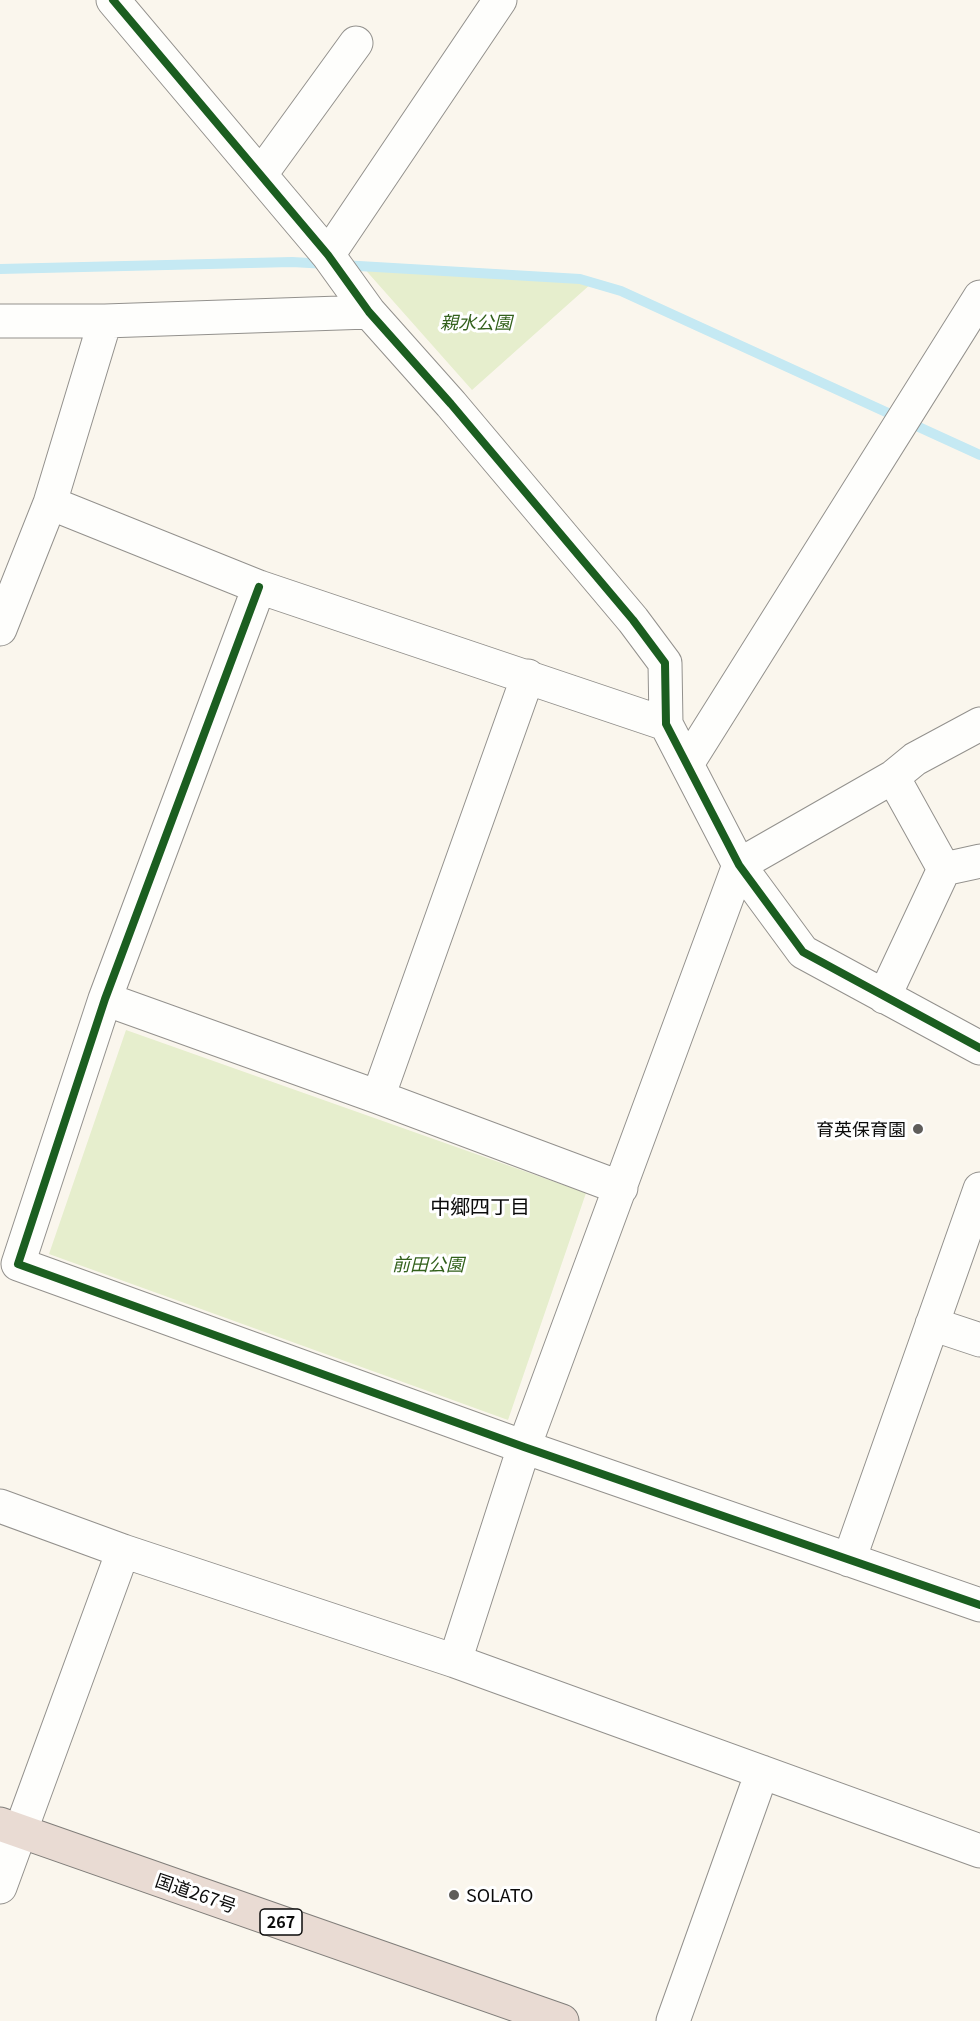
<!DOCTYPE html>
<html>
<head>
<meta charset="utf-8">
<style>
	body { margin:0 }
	canvas { display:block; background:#faf6ed }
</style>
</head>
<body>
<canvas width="980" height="2021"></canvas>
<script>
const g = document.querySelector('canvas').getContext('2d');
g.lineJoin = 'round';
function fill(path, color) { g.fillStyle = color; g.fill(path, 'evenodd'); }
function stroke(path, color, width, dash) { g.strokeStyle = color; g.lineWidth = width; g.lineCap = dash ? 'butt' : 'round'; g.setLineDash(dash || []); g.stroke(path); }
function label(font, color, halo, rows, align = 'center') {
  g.font = font + ' Georgia,"Noto Sans JP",serif'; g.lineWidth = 6; g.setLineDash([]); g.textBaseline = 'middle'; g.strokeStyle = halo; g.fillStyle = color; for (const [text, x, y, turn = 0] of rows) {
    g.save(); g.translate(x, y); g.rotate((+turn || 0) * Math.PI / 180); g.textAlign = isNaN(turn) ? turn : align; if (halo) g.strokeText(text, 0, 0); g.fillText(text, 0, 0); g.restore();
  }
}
const green = new Path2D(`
	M362,266l225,15 5,2 -120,107z
	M126,1030l460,163 -78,227 -459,-166z`);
const stream = new Path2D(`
	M342,265l238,14 41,12 359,164
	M0,269l292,-7 35,2`);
const minor = new Path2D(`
	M113,0l215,255 41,57 82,92 182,216 32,43 1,61 73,141 64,87 177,96
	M261,174l95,-131
	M328,255l172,-255
	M0,321h105l264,-9
	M50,503l209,84 407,137
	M259,587l-154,412 -87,265 506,183 456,158
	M0,629l50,-126 55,-182
	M687,764l293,-467
	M893,777l51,92 36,-8
	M884,997l60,-128
	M105,999l273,98 243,91
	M378,1097l150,-421
	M932,1324l48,16
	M0,1506l123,45 332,110 525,190
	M849,1560l131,-371
	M455,1661l69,-214 215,-582 154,-88 22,-18 65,-35
	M0,1887l123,-336
	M673,2021l89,-249`);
const highway = new Path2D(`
	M0,1824l562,197`);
const cycleway = new Path2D(`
	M113,0l215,255 41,57 82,92 182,216 32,43 1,61 73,141 64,87 177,96
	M259,587l-154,412 -87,265 506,183 456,158`);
const markers = [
	[918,1129,6,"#5f5d5a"],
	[454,1895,6,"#5f5d5a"]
];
const shields = [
	[281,1922,42]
];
const shieldNames = [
	["267",281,1922]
];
const parkNames = [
	["親水公園",476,322],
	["前田公園",428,1264]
];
const poiNames = [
	["育英保育園",906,1129],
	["SOLATO",466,1895,"left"]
];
const streetNames = [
	["国道267号",196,1893,19]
];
const neighbourhoodNames = [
	["中郷四丁目",480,1206]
];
fill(green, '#e6eecd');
stroke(stream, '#c5e9f3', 10);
stroke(minor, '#93918d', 35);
stroke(highway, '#807e7a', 35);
stroke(minor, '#fefefc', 33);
stroke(highway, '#e9dbd3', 33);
stroke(cycleway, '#1b5e20', 8);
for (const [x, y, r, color] of markers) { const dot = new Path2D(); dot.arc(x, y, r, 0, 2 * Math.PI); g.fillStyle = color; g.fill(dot); stroke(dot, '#fff', 2); }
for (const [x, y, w] of shields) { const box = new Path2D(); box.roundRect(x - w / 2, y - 13, w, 26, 4.5); g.fillStyle = '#fff'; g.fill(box); stroke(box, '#0b0b0b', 1.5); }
label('bold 16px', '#0b0b0b', null, shieldNames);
label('italic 18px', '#33611c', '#fff', parkNames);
label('18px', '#0b0b0b', '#fff', poiNames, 'right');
label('18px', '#0b0b0b', '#fff', streetNames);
label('20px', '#0b0b0b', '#fff', neighbourhoodNames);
</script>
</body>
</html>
